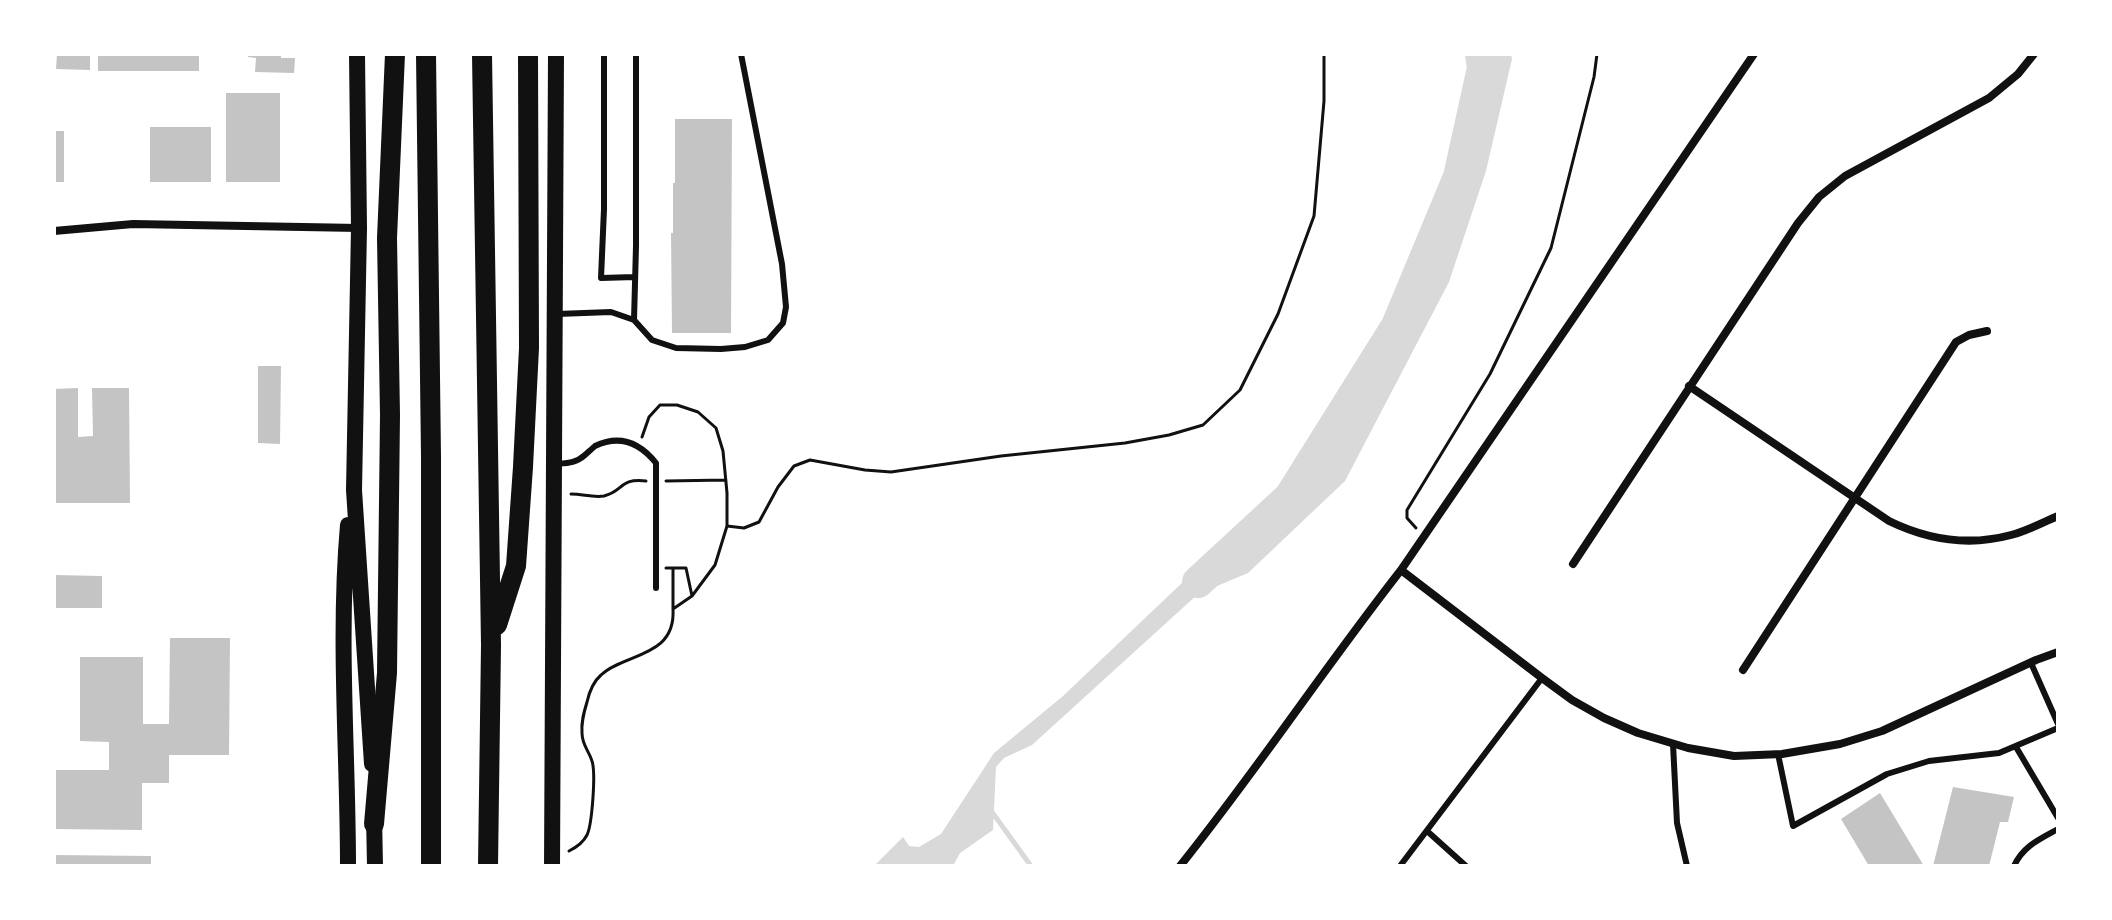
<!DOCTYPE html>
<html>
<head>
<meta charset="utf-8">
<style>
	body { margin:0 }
	#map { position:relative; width:2112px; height:920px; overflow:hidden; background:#fff; font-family:Helvetica,sans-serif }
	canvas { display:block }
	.frame { position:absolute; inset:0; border:56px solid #fff; pointer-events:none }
</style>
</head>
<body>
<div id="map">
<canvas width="2112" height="920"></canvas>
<div class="frame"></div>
</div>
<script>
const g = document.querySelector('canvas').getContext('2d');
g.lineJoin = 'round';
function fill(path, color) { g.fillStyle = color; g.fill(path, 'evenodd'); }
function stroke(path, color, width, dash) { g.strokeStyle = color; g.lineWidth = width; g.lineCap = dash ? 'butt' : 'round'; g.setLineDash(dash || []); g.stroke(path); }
const water = new Path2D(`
	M1490,54h21l1,5 -26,112 -37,111 -104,199 -97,92 -50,21 -166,151 -28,13 -8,9 -3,63 -33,23 -7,13h-79l29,-29 6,9 10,1 22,-13 53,-81 69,-57 121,-115 78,-47 20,-18 54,-70 36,-65 12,-50 57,-98 15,-38 35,-131z`);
const stream = new Path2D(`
	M992,812l39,54`);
const river = new Path2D(`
	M1198,582l92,-85 107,-171 62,-149 24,-109 -2,-14`);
const building = new Path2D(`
	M57,54h33v16l-34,-1z
	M98,54h101v17h-101z
	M248,54h33v4h14l-1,15 -39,-1 1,-14 -8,-1z
	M226,93h54v89h-54z
	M675,119h57l-1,214h-59l-1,-100h2v-50h2z
	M150,127h61v55h-61z
	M54,131h10v51h-10z
	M258,366h23l-1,78 -22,-1z
	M78,388v49l15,-1 -1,-48h37l1,115h-76v-114z
	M54,575l48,1v32h-48z
	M170,638h60l-1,117h-60v28h-27v47l-88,-1v-59h55v-28l-29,-1v-84h63v67h26z
	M1953,787l61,10 -6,25h-8l-11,44h-56z
	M1880,793l44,73h-55l-28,-47z
	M54,855l97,1v10h-97z`);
const path = new Path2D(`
	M666,481l60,-1
	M571,494c12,0 22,4 33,2 20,-5 15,-18 42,-15
	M727,526l17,2 15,-6 19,-35 16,-21 16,-6 55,10 26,2 110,-16 124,-13 44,-8 34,-10 37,-35 38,-76 36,-98 10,-115v-47
	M1416,528l-9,-10v-8l83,-136 61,-126 43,-171 3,-23
	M666,568h20l6,28
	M673,609v-40
	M569,851c8,-4 14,-8 18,-16 5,-10 9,-62 5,-74 -3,-10 -10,-16 -10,-28 -1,-11 2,-21 5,-31 2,-9 6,-20 14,-27 23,-22 75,-17 72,-66l19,-13 23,-31 12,-39v-33l-4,-42 -7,-23 -18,-16 -21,-7h-17l-11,12 -7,20`);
const service = new Path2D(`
	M604,54v155l-3,69 34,-1
	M557,314l54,-2 23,8 18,20 24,8 45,1 24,-2 23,-7 15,-17 3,-16 -4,-43 -41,-210
	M634,320l2,-74v-192
	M556,464c12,-1 20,-1 29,-9 1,-1 9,-8 10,-9 25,-12 45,-3 61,17v125
	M2031,663l27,61
	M1673,744l4,79 10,43
	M2016,747l42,71
	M1778,754l15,72 94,-52 42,-13 70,-8 59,-25
	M1427,831l39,35
	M1400,866l142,-188
	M2014,866c9,-20 26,-27 44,-37`);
const minor = new Path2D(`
	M54,231l79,-7 226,4
	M1689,386l200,135c39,19 81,25 122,14 16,-4 32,-13 47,-19
	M1573,564l225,-341 21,-26 26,-21 144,-78 29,-24 16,-20
	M1401,570l141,108 30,22 32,18 34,15 50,15 46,8 48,-2 58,-10 42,-13 154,-71 22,-8
	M1743,670l213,-328 13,-7 18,-4
	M1180,866c77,-96 145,-199 221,-296l353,-516`);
const secondary = new Path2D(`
	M357,54l2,174 -5,262 18,274
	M348,525c-10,114 0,227 0,341
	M374,815l1,51
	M552,866l4,-812`);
const motorway = new Path2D(`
	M426,54l5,403v409
	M482,54l9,591 -3,221
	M497,625l19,-59 7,-99 6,-119 -1,-294
	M374,824l13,-151 3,-258 -3,-177 8,-184`);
fill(water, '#d9d9d9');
stroke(stream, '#d9d9d9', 5);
stroke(river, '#d9d9d9', 32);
fill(building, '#c4c4c4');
stroke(path, '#111', 3);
stroke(service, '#111', 6);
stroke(minor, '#111', 8);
stroke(secondary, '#111', 16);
stroke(motorway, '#111', 20);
</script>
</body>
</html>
